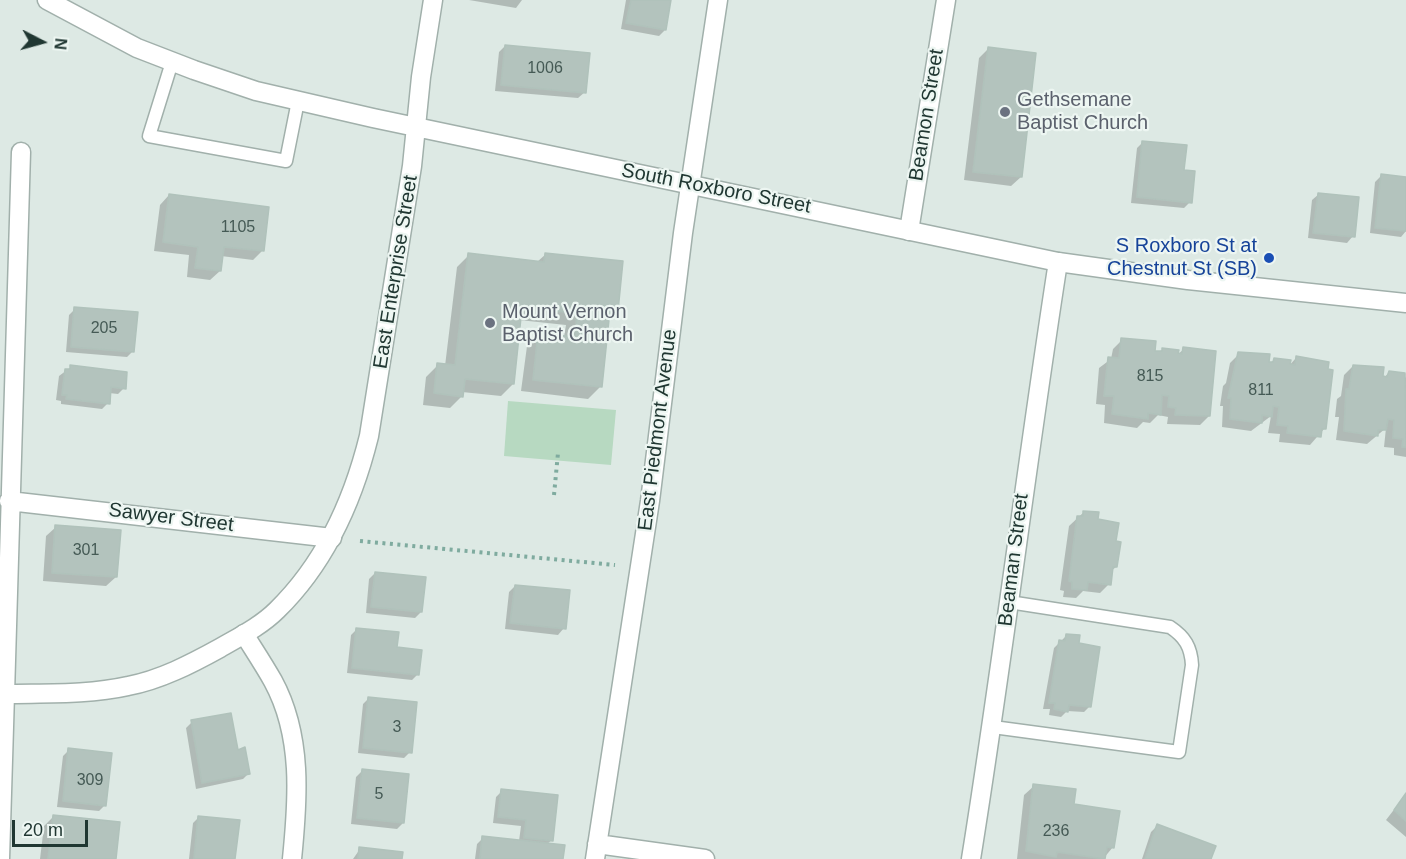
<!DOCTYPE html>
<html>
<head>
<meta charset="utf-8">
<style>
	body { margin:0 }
	#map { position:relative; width:1406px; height:859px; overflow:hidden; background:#dde9e4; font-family:Arial,sans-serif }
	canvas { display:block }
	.north { position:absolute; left:12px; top:12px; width:60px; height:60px; -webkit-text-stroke:4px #edf6f2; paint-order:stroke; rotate:96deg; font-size:16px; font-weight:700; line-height:24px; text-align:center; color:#203732 }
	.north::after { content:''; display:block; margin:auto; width:21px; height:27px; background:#203732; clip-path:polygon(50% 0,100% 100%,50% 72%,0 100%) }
	.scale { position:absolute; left:12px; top:820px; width:76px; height:27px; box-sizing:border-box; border:3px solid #203732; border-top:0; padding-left:8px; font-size:18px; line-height:21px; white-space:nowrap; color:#203732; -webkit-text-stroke:4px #edf6f2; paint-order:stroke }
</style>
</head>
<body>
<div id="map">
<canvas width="1406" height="859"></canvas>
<div class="north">N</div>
<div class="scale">20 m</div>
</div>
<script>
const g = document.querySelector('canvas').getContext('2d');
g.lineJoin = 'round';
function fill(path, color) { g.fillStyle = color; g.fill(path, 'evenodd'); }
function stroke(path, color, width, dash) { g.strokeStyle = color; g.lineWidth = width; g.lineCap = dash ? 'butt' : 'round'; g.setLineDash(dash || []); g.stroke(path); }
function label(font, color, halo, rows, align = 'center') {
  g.font = font + ' Arial,sans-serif'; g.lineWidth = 4.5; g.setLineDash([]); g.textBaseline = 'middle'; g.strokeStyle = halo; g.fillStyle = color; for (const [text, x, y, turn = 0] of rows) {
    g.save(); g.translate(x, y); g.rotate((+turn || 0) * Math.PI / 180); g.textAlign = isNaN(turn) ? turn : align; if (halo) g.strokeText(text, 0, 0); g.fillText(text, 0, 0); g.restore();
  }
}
const green = new Path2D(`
	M508,401l108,9 -5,55 -107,-9z`);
const shadow = new Path2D(`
	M469,0h53l-6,8z
	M626,0h44l-5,30 -6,6 -38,-7z
	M505,46l80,46 -7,6 -83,-7 4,-39z
	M988,49l33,128 -10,9 -47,-6 15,-122z
	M1143,142l39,30 8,30 -6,6 -53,-5 6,-55z
	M1381,176l25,2v53l-5,6 -31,-4 5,-51z
	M1319,194l34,42 -6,7 -39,-5 4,-38z
	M169,195l93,56 -9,9 -32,-4 -1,15 -10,9 -23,-3 2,-22 -35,-4 6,-46z
	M546,254l70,56 -8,8 -8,69 -12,12 -67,-8 6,-45 12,-12 25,3 2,-12 -47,-5 -6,64 -12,12 -39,-4v4l-12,12 -27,-3 3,-28 12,-12 7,1 12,-99 12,-12 68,7z
	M75,309l58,42 -6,6 -61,-5 3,-37z
	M1122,340l31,12h6l4,-3 13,7 8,-7 25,67 -9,9 -33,-1 1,-7 -10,-2 -8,8 -7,-1 -6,6 -33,-5 1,-18 -9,-1 3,-36 12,-9 2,-10z
	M1239,354l31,9 4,-3 14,7 8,-9 28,71 -14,16 -31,-3 1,-8 -12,-1 3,-17 -20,15 -29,-4 1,-21h-3l3,-20 3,-3 4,-20z
	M1353,366l31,12 5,-6 12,10 5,-5v80l-12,-2v-7l-10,-1 2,-19 -19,16 -31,-4 3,-23h-4l2,-18 4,-3 3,-21z
	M71,367l53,21 -6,6 -9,-1 -1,10 -6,6 -41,-5v-3l-5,-1 3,-24z
	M1084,512l12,8 18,23 2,24 -5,4 -2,13 -9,9 -17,-2 -7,7 -13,-1 1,-6 -4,-1 9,-64z
	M56,527l60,50 -10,9 -63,-5 3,-45z
	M375,573l46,39 -6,6 -49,-5 3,-34z
	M515,586l49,42 -6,7 -53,-6 4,-37z
	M357,629l61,45 -6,6 -65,-7 4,-38z
	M1067,635l11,9 12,62 -6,6 -17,-1 -6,6 -12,-2 1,-6h-7l11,-61z
	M369,698l41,54 -6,6 -46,-5 5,-49z
	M192,722l57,51 -6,6 -47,10 -10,-61z
	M69,750l36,55 -6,6 -42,-4 6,-51z
	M362,771l41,52 -6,6 -46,-5 5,-47z
	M1034,786l38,19 41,42 -10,12h-86l7,-64z
	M502,791l50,49 -5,4 15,15h-87l2,-15 6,-6 36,3 2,-15 -28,-3 3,-26z
	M1406,794v43l-20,-17z
	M53,817l61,42h-74l4,-33z
	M199,817l35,42h-45l4,-36z
	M1157,826l53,33h-68l9,-27z
	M360,849l40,10h-47z`);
const building = new Path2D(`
	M631,0h40l-5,30 -40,-7z
	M505,45l85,8 -4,40 -85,-8z
	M988,47l48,6 -14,124 -49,-5z
	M1142,141l45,4 -3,25 11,1 -3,32 -55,-6z
	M1381,174l25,3v54l-31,-3z
	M1318,193l41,4 -4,40 -42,-4z
	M169,194l100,13 -5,44 -40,-4 -3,24 -26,-3 3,-21 -35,-5z
	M468,253l76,9 1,-9 78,8 -5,50 -8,-1 -8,77 -69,-7 5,-47 37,4 2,-24 -55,-5 -8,76 -49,-5 -2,18 -29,-4 3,-30 18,2z
	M74,307l64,5 -4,40 -63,-5z
	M1121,338l35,3 -1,10h7v-3l17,2 -1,3 4,1 1,-7 33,4 -6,65 -35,-1 1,-7 -8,-1 1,-11 -7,-1 -1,20 -13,-2v6l-36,-5 2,-18h-10l4,-39 11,1z
	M1238,352l32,2 -1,8h4l1,-4 17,2 -1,4 5,1 1,-9 33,6 -1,7 5,1 -7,59h-4l-1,8 -34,-4 1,-7 -11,-1 2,-18 -6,-1 -1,11 -10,-2v8l-32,-4 1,-21h-3z
	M70,365l57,7 -1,17 -15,-2 -1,17 -44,-5 1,-4h-5l3,-26h5z
	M1353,365l31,2 -1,9 4,1 2,-6 16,2 1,74h-4l1,-8 -10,-1 1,-18 -6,-1 -2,11h-8v6l-34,-5 2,-42h3z
	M1083,511l16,1 -1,7 21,4 -3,18 5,1 -4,25h-4l-2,18 -23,-3 -1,8 -15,-1v-7l-3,-1 8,-65h6z
	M55,525l66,5 -4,47 -65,-4z
	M375,572l51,5 -4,35 -51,-5z
	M515,585l55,5 -4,39 -56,-6z
	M356,628l43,4 -2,15 25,3 -3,25 -67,-7z
	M1066,634l14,1 -1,8 21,4 -9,60 -22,-2 -1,7 -14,-3 1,-6h-6l10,-63 6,1z
	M368,697l49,5 -5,51 -49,-5z
	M231,713l7,37 7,-3 5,27 -48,9 -11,-63z
	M68,748l44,5 -6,53 -43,-5z
	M362,769l47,5 -5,49 -47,-5z
	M1033,784l43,5 -2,15 46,7 -6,37 -7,-1 -2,12 -48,-7 -1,5 -30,-6z
	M501,789l57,6 -5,46 -29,-3 2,-18 -28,-3z
	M1406,793v28l-12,-11z
	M53,815l67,7 -4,37h-68z
	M198,816l42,4 -5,39h-41z
	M1157,824l59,22 -5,13h-66z
	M482,836l83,9 -2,14h-83z
	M359,847l44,5 -1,7h-44z`);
const path = new Path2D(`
	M554,495l4,-42
	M360,541l255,24`);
const service = new Path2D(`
	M172,62l-23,74 137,25 12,-60
	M993,727l186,25 13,-87c-1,-18 -7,-28 -22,-38l-161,-25`);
const minor = new Path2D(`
	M909,231l37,-231
	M9,501l323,37
	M244,634c10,16 20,31 29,47 30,55 25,119 19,178
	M5,694l16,-542
	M597,844l108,15
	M595,859l55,-358 33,-268 35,-233
	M971,859c32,-199 56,-399 87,-597`);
const tertiary = new Path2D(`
	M47,0l90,48 57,22 62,21 117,27 685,144 130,18 218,23
	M0,859l5,-165c41,-1 83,1 123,-8 32,-6 63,-22 92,-38 19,-11 41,-22 57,-38 49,-48 76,-109 92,-174l43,-270 9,-89 12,-77`);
const markers = [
	[1005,112,6,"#6b7280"],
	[1269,258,6,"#1a4fb4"],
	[490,323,6,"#6b7280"]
];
const numberNames = [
	["1006",545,69],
	["1105",238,228],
	["205",104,329],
	["815",1150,377],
	["811",1261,391],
	["301",86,551],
	["3",397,728],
	["309",90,781],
	["5",379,795],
	["236",1056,832]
];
const worshipNames = [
	["Gethsemane",1017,100],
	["Baptist Church",1017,123],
	["Mount Vernon",502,312],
	["Baptist Church",502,335]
];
const streetNames = [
	["Beamon Street",927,115,-81],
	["South Roxboro Street",716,189,11],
	["East Enterprise Street",396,272,-81],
	["East Piedmont Avenue",658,430,-83],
	["Sawyer Street",171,518,7],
	["Beaman Street",1014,560,-83]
];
const transitNames = [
	["S Roxboro St at",1257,246],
	["Chestnut St (SB)",1257,269]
];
fill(green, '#b7d9c1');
fill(shadow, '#0003');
fill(building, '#b3c3bd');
stroke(building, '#b0c2bb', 1.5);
stroke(service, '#a1b0ab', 15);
stroke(minor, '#a1b0ab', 21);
stroke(tertiary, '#a1b0ab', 21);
stroke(path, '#7fab9f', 4, [3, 4.5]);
stroke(service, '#fff', 12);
stroke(minor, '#fff', 18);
stroke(tertiary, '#fff', 18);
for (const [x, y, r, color] of markers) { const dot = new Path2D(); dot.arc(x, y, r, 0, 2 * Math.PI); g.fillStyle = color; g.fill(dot); stroke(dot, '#edf6f2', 2); }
label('16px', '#455a55', null, numberNames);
label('20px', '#5b616d', '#edf6f2', worshipNames, 'left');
label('20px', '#203732', '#edf6f2', streetNames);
label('20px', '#164399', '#edf6f2', transitNames, 'right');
</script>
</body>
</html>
